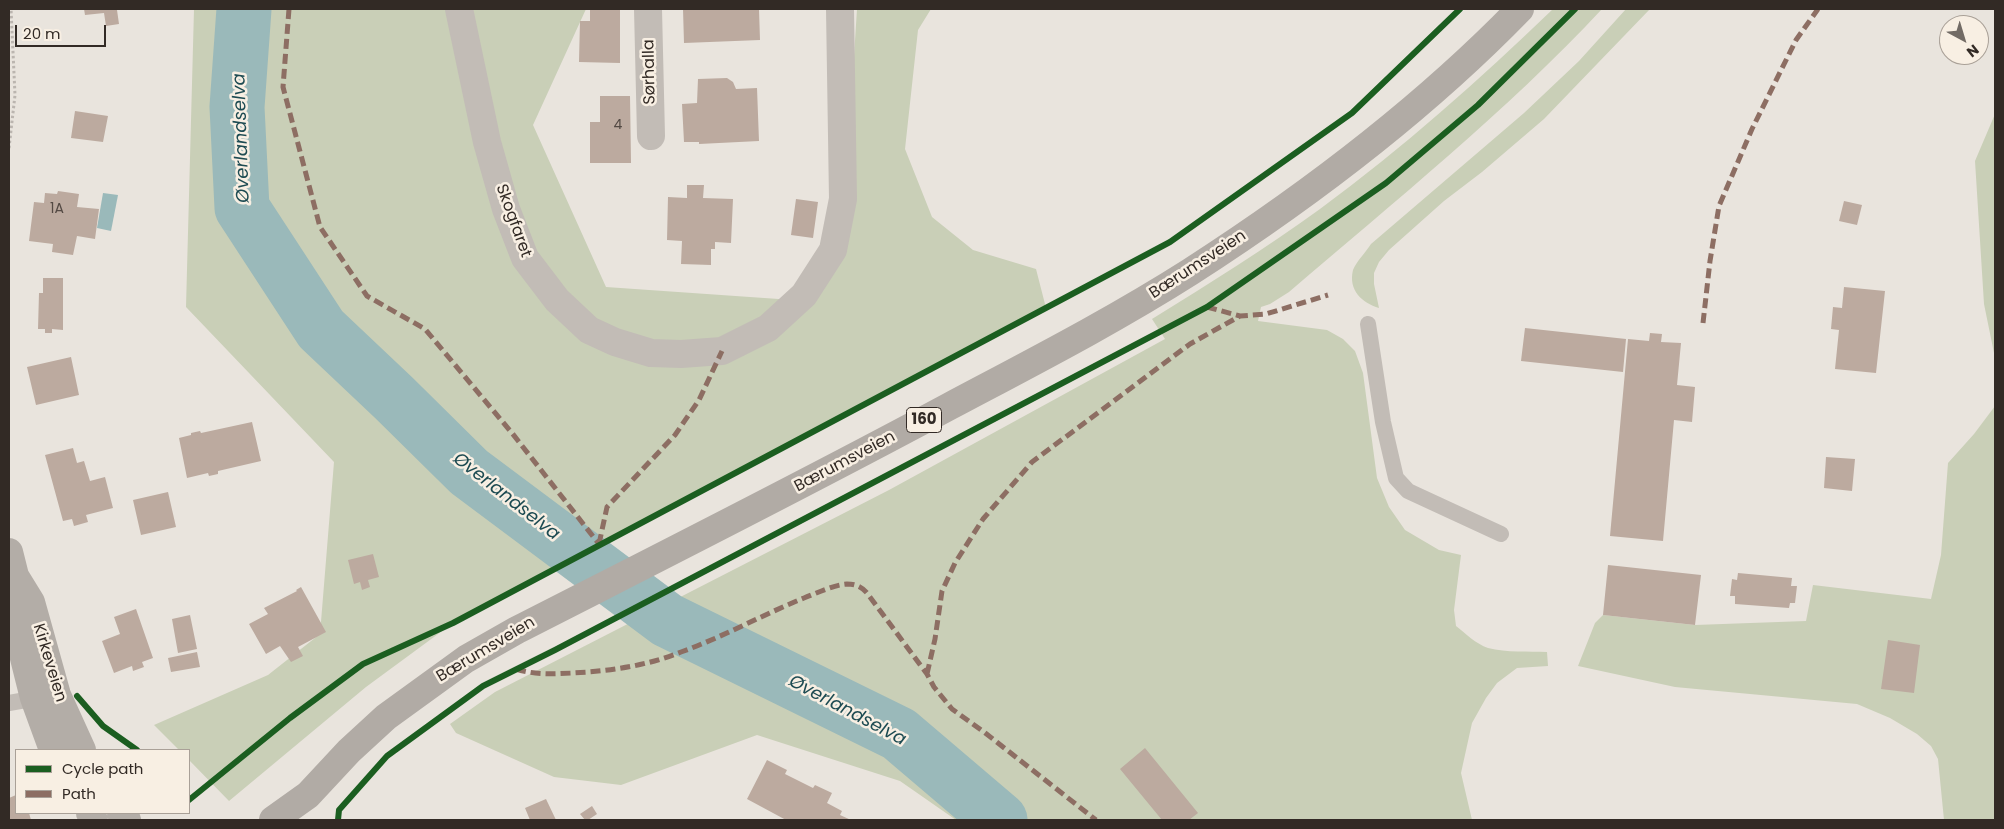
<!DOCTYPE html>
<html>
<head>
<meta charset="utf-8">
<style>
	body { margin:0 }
	#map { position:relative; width:2004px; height:829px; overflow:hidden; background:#e9e4dd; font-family:Poppins,sans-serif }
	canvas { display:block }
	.frame { position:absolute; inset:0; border:10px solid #322a25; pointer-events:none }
	.legend { position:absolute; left:15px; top:749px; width:175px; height:65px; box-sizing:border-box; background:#f8efe3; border:1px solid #a9a097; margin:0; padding:6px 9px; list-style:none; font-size:15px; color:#322a25 }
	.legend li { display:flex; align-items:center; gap:10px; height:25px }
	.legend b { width:25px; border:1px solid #a9a097 }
	.north { position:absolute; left:1939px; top:15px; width:50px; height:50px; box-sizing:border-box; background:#f8efe3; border:1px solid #a9a097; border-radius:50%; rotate:141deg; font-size:14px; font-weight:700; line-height:20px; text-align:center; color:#322a25 }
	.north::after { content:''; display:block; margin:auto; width:18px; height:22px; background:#726b65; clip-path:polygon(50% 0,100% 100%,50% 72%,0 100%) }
	.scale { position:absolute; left:15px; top:25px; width:91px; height:22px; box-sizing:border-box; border:2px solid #322a25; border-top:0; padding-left:6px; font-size:15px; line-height:18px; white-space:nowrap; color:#322a25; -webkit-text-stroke:4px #f8efe3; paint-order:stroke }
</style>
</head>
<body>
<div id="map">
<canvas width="2004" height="829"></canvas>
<div class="frame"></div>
<ul class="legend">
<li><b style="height:6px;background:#1b5e20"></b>Cycle path</li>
<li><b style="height:6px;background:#8d6e63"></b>Path</li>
</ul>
<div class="north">N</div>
<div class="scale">20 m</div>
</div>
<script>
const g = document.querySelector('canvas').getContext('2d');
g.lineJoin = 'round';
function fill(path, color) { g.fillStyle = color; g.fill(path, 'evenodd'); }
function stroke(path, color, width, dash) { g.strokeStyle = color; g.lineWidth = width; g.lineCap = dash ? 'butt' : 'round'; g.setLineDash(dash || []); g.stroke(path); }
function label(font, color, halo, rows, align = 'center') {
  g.font = font + ' Poppins,sans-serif'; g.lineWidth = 5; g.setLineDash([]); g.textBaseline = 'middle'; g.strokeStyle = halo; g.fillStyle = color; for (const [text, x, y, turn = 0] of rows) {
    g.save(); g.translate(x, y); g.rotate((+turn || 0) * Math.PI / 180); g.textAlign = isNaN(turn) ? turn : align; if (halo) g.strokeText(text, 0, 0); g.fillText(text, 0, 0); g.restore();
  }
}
const green = new Path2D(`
	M194,9h392l-53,116 73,162 187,13 49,-53 15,-238h74l-13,21 -13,119 27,68 41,33 63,19 10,39 -593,315 -87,64 -137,114 -40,-41v-10h-10l-25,-25 114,-50 52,-41 14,-172 -148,-155z
	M1553,9h49c-96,103 -207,192 -313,283l-19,12 -9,3 -3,14 69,9 16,9 12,12 8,22 14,105 12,29 16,23 34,20 22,5 -7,55 2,16c9,7 20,18 32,22 19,5 40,3 59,4l1,14 -31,2 -20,15 -11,15 -14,25 -11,50 11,47h-516l-56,-39 -143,-46 -136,50 -67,-8 -98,-44 -6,-9 45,-32 394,-202 276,-151 -13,-20c57,-35 114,-71 168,-110 83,-61 159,-129 233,-200z
	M1626,9h24l-106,110 -62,53 -38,29 -55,49 -10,12 -5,11v11l5,24c-17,-5 -31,-18 -26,-38 3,-8 13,-18 18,-26l153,-131 55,-52z
	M1995,114v244l-11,-54 -9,-143z
	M1995,391v429h-51l-6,-61 -7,-13 -14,-12 -27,-16 -33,-14 -182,-17 -97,-21 17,-43 8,-8 92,10 111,-4 7,-36 118,14 10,-44 7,-92 26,-29 21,-28z`);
const water = new Path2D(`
	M103,193l15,2 -7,36 -14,-3z`);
const river = new Path2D(`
	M244,9l-7,98 5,101 79,121 73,69 75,74 198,148 232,114 101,86`);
const building = new Path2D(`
	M84,9h37l-4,1 2,14 -13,2 -2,-13 -19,2z
	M590,9h30v54l-41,-1 1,-41h10z
	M683,9h76l1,31 -76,3z
	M727,78l6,4 3,7 21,-1 2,53 -60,3v-2h-15l-2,-38 15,-1 1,-24z
	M600,96h30l1,67h-41v-41h10z
	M75,111l33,5 -5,26 -32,-4z
	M687,185h17l-1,13 30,1 -2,44 -16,-1v7h-4v16l-30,-1 1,-23 -15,-1 1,-43 19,1z
	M58,191l21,3 -2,13 22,2 -4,30 -18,-3 -4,19 -21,-3 1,-8 -24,-3 5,-39 10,1 1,-10 12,1z
	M796,199l22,3 -5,36 -22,-3z
	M1844,201l18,4 -5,20 -18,-4z
	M43,278h20v52l-11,-1v4h-7v-4h-7l1,-36h4z
	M1844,287l41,4 -9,82 -41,-4 4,-39 -8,-1 2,-22 9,1z
	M1525,328l101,11 -3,33 -102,-11z
	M1650,333l12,1 -1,8 20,1 -4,42 18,2 -3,35 -18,-2 -11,121 -53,-5 18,-197 21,2z
	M71,357l8,38 -43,10 -9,-38z
	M252,422l9,39 -43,10v3l-9,2 -1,-3 -21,5 -8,-40 12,-3v-2l9,-2 1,2z
	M73,448l4,15 7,-2 6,20 15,-4 8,31 -27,7 2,7 -14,4 -2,-7 -9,2 -18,-66z
	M1826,457l29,2 -3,32 -28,-3z
	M168,492l8,35 -35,8 -8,-35z
	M373,554l6,23 -11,3 2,7 -8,3 -2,-8 -6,2 -6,-24z
	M1608,565l93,10 -6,50 -92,-10z
	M1738,573l54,5 -1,8h6l-2,17h-5l-1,5 -54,-4v-8h-5l2,-17 5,1z
	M301,587l25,45 -28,15 5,9 -12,6 -11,-16 -14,8 -17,-30 19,-10 -4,-6 33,-17 -1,-1z
	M136,609l17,49 -11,4 2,5 -11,4 -1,-5 -18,7 -12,-32 18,-7 -6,-17z
	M190,615l7,34 -19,4 -6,-34z
	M1888,640l32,5 -6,48 -33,-4z
	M197,652l3,15 -29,5 -3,-14z
	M1145,748l53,65 -9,7h-27l-42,-51z
	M767,760l20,10 -2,4 28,14 2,-3 17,8 -5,10 15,8 -2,4 11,5h-65l-39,-21z
	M16,795v18h13l2,7h-22v-22z
	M546,799l10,21h-26l-5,-12z
	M592,806l5,8 -9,6h-3l-5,-6z`);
const path = new Path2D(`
	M9,148l6,-53 -4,-86`);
const service = new Path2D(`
	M1368,324l15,98 13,56 12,13 93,43
	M9,703l34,-6`);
const minor = new Path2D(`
	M459,9l28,133 19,67 19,49 32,42 32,30 26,12 36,11 30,1 41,-3 46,-23 36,-33 29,-45 10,-51 -3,-190
	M648,9l3,127`);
const secondary = new Path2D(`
	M9,552l6,24 16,26 26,93 25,55
	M15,576l-3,34 22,88 19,52
	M90,813l4,7
	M121,813l6,7`);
const primary = new Path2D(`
	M273,820l35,-25 41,-44 37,-34 80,-58 51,-29c145,-74 290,-147 433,-224 81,-43 163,-85 240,-134 118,-76 232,-162 330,-263`);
const quiet = new Path2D(`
	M289,9l-6,78 37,140 47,69 58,33 87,104 87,111
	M1207,307l33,9
	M1703,323l7,-62 9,-55 33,-77 44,-89 22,-31
	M599,544l8,-37 68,-72 24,-35 23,-49
	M516,669c19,6 37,5 57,4 37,-2 73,-7 108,-21 42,-15 81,-37 123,-54 13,-5 29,-13 43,-14 9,0 15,3 20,9l60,81 7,13 18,22 32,23 112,88
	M927,674l8,-35 7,-48 13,-28 28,-44 49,-57 158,-118 50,-28 26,-2 62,-19`);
const cycleway = new Path2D(`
	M77,696l26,30 34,24
	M189,800l101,-82 73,-54 90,-41 717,-381 182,-129 108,-104
	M338,820l1,-10 48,-54 96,-70 72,-36 652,-343 179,-124 92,-78 97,-96`);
const numberNames = [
	["4",618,125],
	["1A",57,209]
];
const shields = [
	[924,420,35]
];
const shieldNames = [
	["160",924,420]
];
const streetNames = [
	["Sørhalla",650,72,-91],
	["Skogfaret",513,221,70],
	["Bærumsveien",1198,265,-33],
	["Bærumsveien",845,462,-28],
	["Bærumsveien",486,650,-31],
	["Kirkeveien",49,663,73]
];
const waterNames = [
	["Øverlandselva",242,138,-92],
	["Øverlandselva",506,497,38],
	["Øverlandselva",847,711,28]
];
fill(green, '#c9cfb7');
fill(water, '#9ab9ba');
stroke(river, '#9ab9ba', 55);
fill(building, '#bcaa9f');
stroke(path, '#bbb5af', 3, [2.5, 2.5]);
stroke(service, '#c2bcb6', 16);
stroke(minor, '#c2bcb6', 28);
stroke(secondary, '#b3ada7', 28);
stroke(primary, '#b1aba5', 28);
stroke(quiet, '#8d6e63', 5, [10, 5]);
stroke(cycleway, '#1b5e20', 6);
label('14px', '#544a44', null, numberNames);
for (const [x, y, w] of shields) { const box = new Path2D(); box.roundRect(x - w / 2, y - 12.5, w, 25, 4); g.fillStyle = '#f8efe3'; g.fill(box); stroke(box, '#322a25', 1); }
label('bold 15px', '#322a25', null, shieldNames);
label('16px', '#322a25', '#f8efe3', streetNames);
label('italic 18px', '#1d4b52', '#f8efe3', waterNames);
</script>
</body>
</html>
